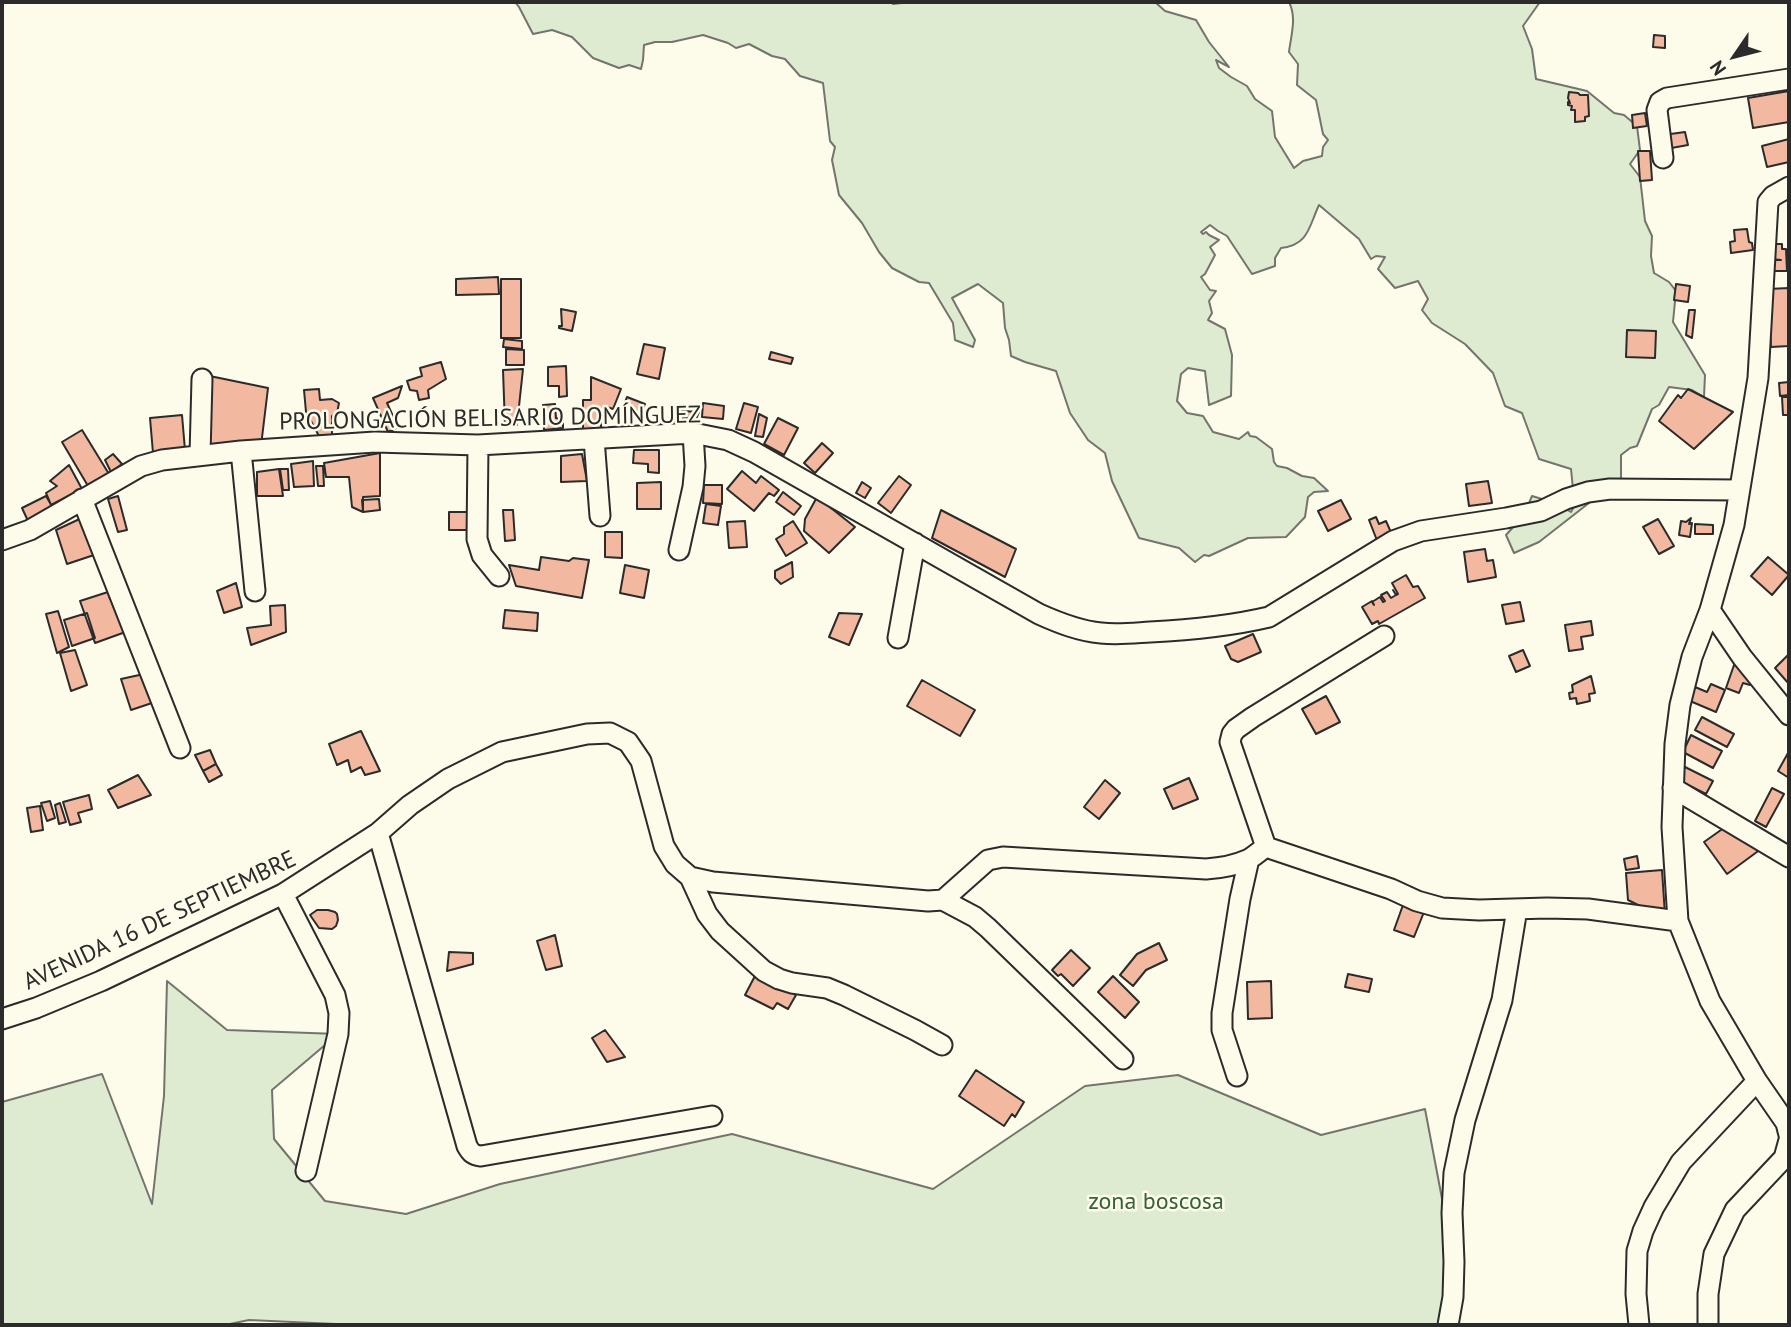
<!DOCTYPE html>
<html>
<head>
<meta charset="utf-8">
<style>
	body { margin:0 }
	#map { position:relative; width:1791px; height:1327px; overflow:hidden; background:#fdfbea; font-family:"PT Sans",sans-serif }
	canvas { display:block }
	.frame { position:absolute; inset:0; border:4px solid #2b2b2b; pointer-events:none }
	.north { position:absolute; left:1700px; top:21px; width:70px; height:70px; -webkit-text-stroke:5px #fdfbea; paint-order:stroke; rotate:235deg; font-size:19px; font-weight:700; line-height:28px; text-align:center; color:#2b2b2b }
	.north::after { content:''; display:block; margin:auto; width:24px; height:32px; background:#2b2b2b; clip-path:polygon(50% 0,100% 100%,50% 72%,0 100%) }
</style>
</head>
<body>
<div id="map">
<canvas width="1791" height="1327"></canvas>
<div class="frame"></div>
<div class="north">N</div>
</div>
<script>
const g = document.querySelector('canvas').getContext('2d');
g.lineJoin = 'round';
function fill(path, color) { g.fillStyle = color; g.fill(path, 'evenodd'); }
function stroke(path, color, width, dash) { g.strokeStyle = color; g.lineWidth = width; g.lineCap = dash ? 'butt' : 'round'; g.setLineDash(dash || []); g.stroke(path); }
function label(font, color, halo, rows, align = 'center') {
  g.font = font + ' "PT Sans",sans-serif'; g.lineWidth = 5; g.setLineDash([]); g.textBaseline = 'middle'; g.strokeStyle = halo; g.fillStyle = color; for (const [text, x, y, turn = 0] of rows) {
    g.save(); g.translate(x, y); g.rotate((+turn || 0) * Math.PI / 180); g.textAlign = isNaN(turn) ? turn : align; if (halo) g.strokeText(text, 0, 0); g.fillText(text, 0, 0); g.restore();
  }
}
const green = new Path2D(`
	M515,2h375l3,2 18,-2h244l10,9 31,9 13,22 20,25 -13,-7 3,8 12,9 16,9 8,13 17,12 3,26 19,31 9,-7 19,-5 1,-9 5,-7 -5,-6 -7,-34 -19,-15 1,-21 -9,-12c2,-17 8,-34 0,-50h251l-17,24 9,23 4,30 51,12 27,22 10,2 13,11 3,24 -10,14 10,13 5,44 7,15 -1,20 3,17 15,9 7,9 -3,31 32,53 -1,22 -12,-7 -23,-3 -10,18 -7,4 -15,37 -7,2 -9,7v23l-82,64 -25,11 -8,-18 18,-20 8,-19 23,7 16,9 8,-15 -6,-8 -2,-20 -32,-10 -17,-46 -17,-7 -12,-33 -28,-29 -33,-21 -10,-13 6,-11 -10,-18 -23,7 -17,-19 7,-12 -9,-1 -5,3 -12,-20 -40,-34c-10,21 -10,40 -38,43l-6,10v8l-23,8 -25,-38 -9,-5 -8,-6 -9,7 2,2 3,-2 3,3 10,5 -9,7 5,8 -10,19 -4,3 9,13 6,1 -7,10 3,12 -4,7 17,9 7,26 -1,41 -22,9 -4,-34 -17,-3 -7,6 -4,27 10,12 16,3 10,16 26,7 9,-7 2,4 6,1 16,12 2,13 3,4 10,2 15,8 12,2 14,13 -14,1 -6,5 -3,20 -19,20 -38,1 -39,18 -5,-1 -9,7 -16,-14 -40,-10 -27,-57 -7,-28 -17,-13 -18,-27 -14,-42 -31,-9 -14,-6 -2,-16 -4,-12 -2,-25 -25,-19 -26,14 23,42 -2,7 -18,-7 -2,-17 -24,-40 -10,-1 -27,-14 -13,-16 -17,-29 -23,-28 -7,-35 3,-13 -5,-6 -7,-58 -23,-7 -15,-17 -13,-3 -23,-12 -13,4 -8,-5 -25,-8 -31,7h-17l-11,3 -1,15 -2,9 -12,-4 -10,3 -26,-10 -21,-21 -20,-7 -19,4 -14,-27z
	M167,981l60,49 111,4 -66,56 2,49 51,62 81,13 94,-30 232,-50 201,55 152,-103 93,-11 143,60 104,-26 29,153 -12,63h-1084l-109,-5 -24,5h-223v-223l100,-28 50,130 12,-108z`);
const building = new Path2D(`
	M1654,35l11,1v12l-12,-1z
	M1789,91v31l-36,6 -5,-30z
	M1569,92l9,1 2,2h8l1,21 -4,1v4l-10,1v-12h-4l1,-4 -4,-1v-3l2,1 -2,-5z
	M1645,113l2,13 -14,2 -1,-13z
	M1685,132l3,13 -22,4 -3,-14z
	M1789,139v23l-22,5 -5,-21z
	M1638,151h12l2,29 -12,1z
	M1747,229l2,13 3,1 1,7 -22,3 -1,-11 5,-1 -1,-11z
	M1773,244h9v5h4l1,22h-19v-11h13l-10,-1z
	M498,277l1,17 -43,1v-16z
	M501,279h20v59h-20z
	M1676,284l14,2 -2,16 -14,-2z
	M1789,288v58l-18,1 -3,-58z
	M561,309l15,3 -4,19 -13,-3v-2h3z
	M1689,310h6l-3,28 -6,-3z
	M1627,330l29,1 -1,27 -29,-1z
	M504,339l18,2v8l-19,-2z
	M644,344l21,4 -6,31 -22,-5z
	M506,349l18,1v15h-18z
	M771,352l22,6 -2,6 -22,-5z
	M441,362l5,17 -18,11 1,8 -10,2 -2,-9 -7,-1 -3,-9 15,-5 -2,-8z
	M566,366l1,30 -8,1v-11h-11v-19z
	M523,369l-6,56 -12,1 -2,-56z
	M200,374l68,14 -7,58 -54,1z
	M591,377l30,12 -8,20 -6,-2v11h-6v13l-18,-1v-30h8z
	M1789,382v13l-9,1 -1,-13z
	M402,386l-4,12 -11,5 11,24 -10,5 -15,-34z
	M319,389l1,11 12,-1 7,4 -2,10 -5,3v20h-13l-13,-24 -2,-22z
	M1688,389l45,23 -39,37 -35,-28 19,-26 3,3z
	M627,397l18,7 -4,10 -18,-7z
	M1782,397h7v18h-6z
	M703,403l21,3 -1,13 -21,-2z
	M744,403l14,4 -7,26 -15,-4z
	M555,404l1,14 7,2v8l-19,2 -1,-25z
	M682,411l17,1 -3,7 -13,-1v10l-12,-1 1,-13h10z
	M759,414l8,4 -4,19 -8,-1z
	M182,415l3,35 -32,3 -3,-35z
	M778,418l20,10 -14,27 -20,-11z
	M82,430l27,44 -21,12 -26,-44z
	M822,443l11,10 -18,20 -11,-10z
	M634,450h25v23l-11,-1v-8l-15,-1z
	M380,453v43l-17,1v15l-11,-5 -3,-30h-23l-2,-14z
	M113,454l9,10 -11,8 -6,-12z
	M582,454l5,27 -26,1v-26z
	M313,461l1,25 -20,1 -3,-23z
	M69,465l13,24 -31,16 -5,-12 11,-7 -7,-5z
	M316,466h7l1,20h-6z
	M279,469l4,27h-26v-24z
	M280,469h8l1,21h-6z
	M742,471l14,12 5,-7 18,14 -5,6 -5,-3 -15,18 -27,-22z
	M899,476l12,9 -20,28 -13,-10z
	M1488,481l4,22 -23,3 -3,-22z
	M661,482v27h-24v-26z
	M862,482l9,6 -6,10 -9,-5z
	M704,485h18v19l-19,-1z
	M783,492l18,14 -7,9 -18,-13z
	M46,496l7,12 -25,13 -6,-13z
	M118,496l9,34 -9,2 -10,-33z
	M817,497l38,30 -26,26 -25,-22 1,-12z
	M379,499l1,11 -17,2 -1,-12z
	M1341,500l10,19 -23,12 -10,-20z
	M706,504l15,2 -3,19 -15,-2z
	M503,510h10l2,30 -10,1z
	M941,510l75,39 -11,28 -73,-39z
	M449,512h19v18h-19z
	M86,516l14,37 -33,11 -11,-34z
	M1376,517l3,7 7,-3 7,16 -15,6 -9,-23z
	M1691,518l-2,6 3,-1 -2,14 -11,-2 2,-14 5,1z
	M1658,519l16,27 -15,8 -16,-27z
	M745,521l2,26 -18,1 -2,-26z
	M793,521l14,22 -21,13 -10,-17 8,-5v-7z
	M1695,524l18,1v9h-18z
	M605,532h17v26l-17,-1z
	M1485,549l2,12 6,-1 3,17 -28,5 -4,-30z
	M541,557l28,4 4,-3 16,2 -7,38 -66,-12 -7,-21 30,5z
	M1768,557l21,18 -17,20 -21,-19z
	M792,562l1,15 -12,7 -6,-6v-7z
	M625,565l24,5 -5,28 -24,-5z
	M1406,575l7,12 5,-1 7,12 -46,26 -1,-3 -6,3 -10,-17 10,-6 2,4 -2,-3 8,-5 3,5 2,-1 -4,-6 6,-3 4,6 5,-3 -3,-5 3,5 2,-1 -6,-11z
	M236,583l6,24 -18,6 -7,-22z
	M108,592l2,7 9,-3 12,34 -36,13 -15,-42z
	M1520,602l4,19 -18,3 -4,-19z
	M285,605l1,27 -35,13 -4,-17 24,-3 -1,-19z
	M505,610l33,3 -1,18 -34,-3z
	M58,611l11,36 -12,6 -11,-39z
	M87,613l8,25 -23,8 -8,-26z
	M839,613l23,1 -13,31 -20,-8z
	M1591,621l2,14 -12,2 2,12 -14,2 -4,-26z
	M1253,634l8,18 -23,10 -7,-3 -6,-13z
	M75,650l12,35 -16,6 -11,-38z
	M1523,650l7,16 -14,6 -7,-16z
	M1789,654v30l-14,-16z
	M1734,665l20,8 -4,12 -7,-2 -4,10 -13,-5z
	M144,674l8,29 -21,7 -10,-31z
	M1591,676l4,17 -6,1 1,7 -13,3 -1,-6 -6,1 -1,-6 4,-1 -1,-7z
	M922,680l53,30 -15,26 -53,-30z
	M1711,684l14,6 -9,22 -26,-11 5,-14 12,5z
	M1326,696l14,26 -24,12 -14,-25z
	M1702,717l32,17 -7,13 -32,-17z
	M361,731l19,40 -15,4 -4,-8 -10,5 -3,-12 -11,5 -8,-21z
	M1691,735l31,16 -9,17 -30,-16z
	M210,750l6,14 -13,7 -8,-16z
	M1788,753l1,1v24l-11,-7z
	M216,764l6,11 -13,7 -6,-11z
	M1685,767l28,14 -7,13 -28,-14z
	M138,775l13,20 -33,13 -10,-18z
	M1189,778l9,21 -25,10 -9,-20z
	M1105,780l15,13 -21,26 -15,-12z
	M1772,788l12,6 -18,33 -11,-6z
	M89,795l3,14 -14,4 3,9 -11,3 -7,-23z
	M50,801l5,17 -8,3 -6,-18z
	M60,803l6,19 -7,2 -4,-19z
	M40,806l3,24 -12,2 -4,-24z
	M1728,825l37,21 -38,28 -23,-32z
	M1637,856l2,12 -13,2 -2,-11z
	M1662,870l3,45 -13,-7 -2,3 -22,-11 -2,-27z
	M1403,905l21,7 -10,25 -20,-7z
	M317,910h11l7,2 2,2 1,6 -2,6 -4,3 -13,-1 -9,-13z
	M555,935l7,31 -16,4 -9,-29z
	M1159,943l8,17 -21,10 -13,16 -13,-11 17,-21z
	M1071,950l19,18 -17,18 -12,-12 -3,2 -6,-6z
	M449,952l24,1v11l-26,7z
	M756,974l40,21 -8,14 -11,-6 -4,6 -28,-14z
	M1348,974l24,5 -3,13 -24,-5z
	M1113,976l26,26 -14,16 -27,-26z
	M1271,981l1,37 -24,1 -1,-37z
	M605,1030l20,27 -18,5 -15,-24z
	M976,1070l48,32 -9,15 -3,-3 -8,12 -45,-30z`);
const minor = new Path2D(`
	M1663,158l-6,-48 3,-8 7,-4 122,-19
	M1789,187l-16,9 -5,6 -10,176 -24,147 -24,85 -18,47 -12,48 -5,39 -3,83 6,94 32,80 47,80 29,42 3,12
	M594,439l6,77
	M478,445l-1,94 5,16 17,21
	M241,451l14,140
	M200,455l2,-76
	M82,499l98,249
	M2,540l28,-10 111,-64 21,-6 79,-9 134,-9 103,3 215,-12 35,7 26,12 285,162c20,9 40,17 62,19 16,2 33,0 49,-1 40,-2 81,-6 119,-15l124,-76 28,-10 85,-13 35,-7 25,-12 22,-7 22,-3 129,1
	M679,550l14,-63 2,-21 -2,-33
	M1710,610l32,47 47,58
	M898,638l17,-95
	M1673,788l116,69
	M378,833l89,313c4,7 6,9 14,10l231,-40
	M1266,847l125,42 26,12 25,7 37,2 68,-2 41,1 90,12
	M1266,847l-36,-105 2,-8 4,-5 17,-12 131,-81
	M690,877l17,37 13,17 44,40 15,8 13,4 35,5 17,7 71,35 27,15
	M283,894l52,101 4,18 -1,21 -32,137
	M943,900l32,17 13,11 135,131
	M2,1019l34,-11 65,-27 182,-87 95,-61 32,-28 38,-26 54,-27 85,-18 23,-1 18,9 13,19 23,85 11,18 15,13 23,5 215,19 15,-1 45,-40 15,-3 203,12c14,-1 28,-3 41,-9 7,-3 12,-9 19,-13
	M1237,1076l-15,-46v-17l18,-114 9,-40
	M1448,1325l5,-28 1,-35 -2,-49 2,-40 11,-53 37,-120 15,-91
	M1639,1325l-3,-31 1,-43 6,-20 11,-24 27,-45 76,-81
	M1708,1325v-31l6,-40 21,-44 49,-52 5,-18`);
const streetNames = [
	["PROLONGACIÓN BELISARIO DOMÍNGUEZ",490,419,-1],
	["AVENIDA 16 DE SEPTIEMBRE",160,921,-25]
];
const parkNames = [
	["zona boscosa",1156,1202]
];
fill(green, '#deebd1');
stroke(green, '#74746e', 2);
fill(building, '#f2b8a0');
stroke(building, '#2b2b2b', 2);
stroke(minor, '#2b2b2b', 23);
stroke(minor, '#fdfbea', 19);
label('24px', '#2b2b2b', '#fdfbea', streetNames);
label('24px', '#34623c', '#fdfbea', parkNames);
</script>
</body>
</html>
